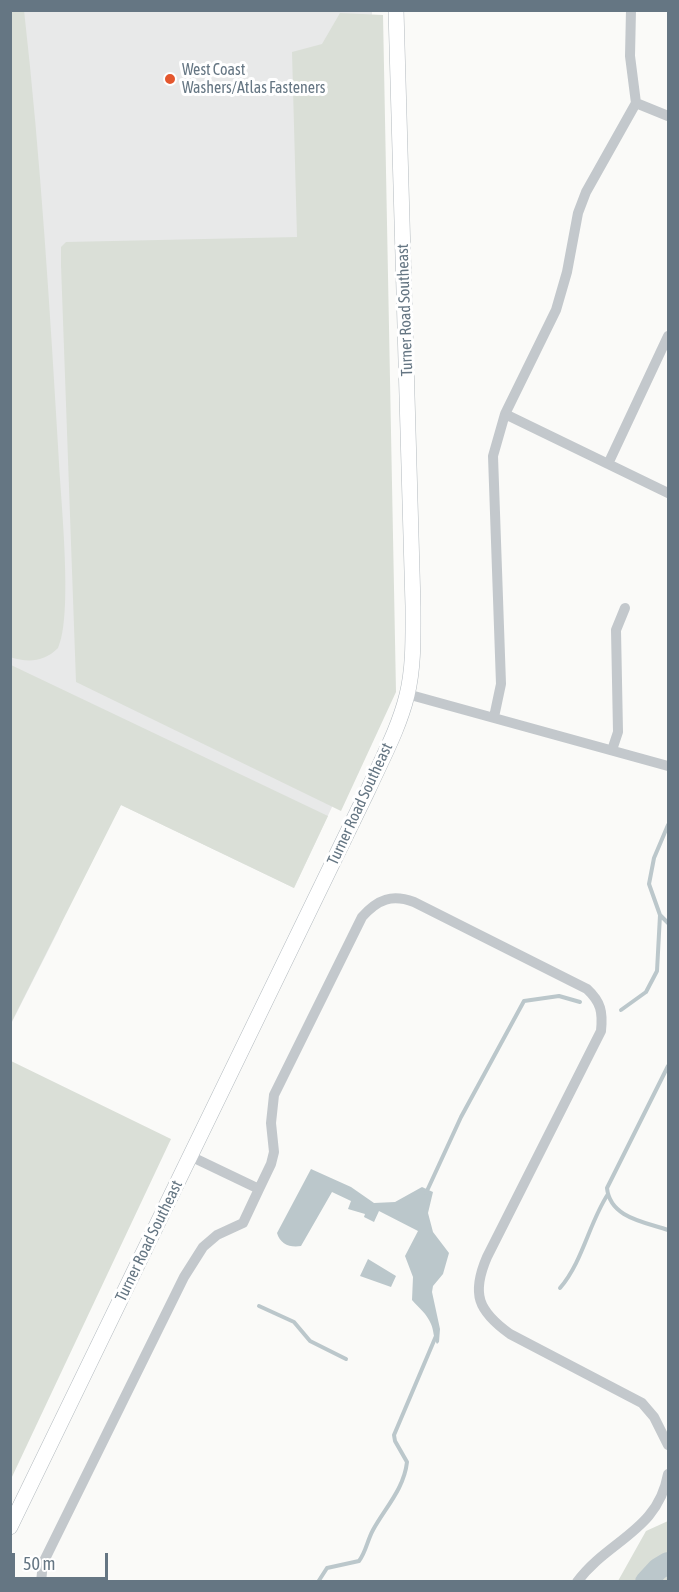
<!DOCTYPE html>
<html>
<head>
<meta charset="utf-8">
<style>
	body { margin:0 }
	#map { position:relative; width:679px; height:1592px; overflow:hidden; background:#fafaf8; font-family:"Asap Condensed",sans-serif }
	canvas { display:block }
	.frame { position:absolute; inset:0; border:12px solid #657683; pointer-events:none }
	.scale { position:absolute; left:12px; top:1553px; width:96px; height:27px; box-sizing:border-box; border:3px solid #657683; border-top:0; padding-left:8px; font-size:18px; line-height:21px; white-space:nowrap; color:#657683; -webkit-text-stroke:4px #fff; paint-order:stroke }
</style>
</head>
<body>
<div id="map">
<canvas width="679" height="1592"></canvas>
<div class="frame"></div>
<div class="scale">50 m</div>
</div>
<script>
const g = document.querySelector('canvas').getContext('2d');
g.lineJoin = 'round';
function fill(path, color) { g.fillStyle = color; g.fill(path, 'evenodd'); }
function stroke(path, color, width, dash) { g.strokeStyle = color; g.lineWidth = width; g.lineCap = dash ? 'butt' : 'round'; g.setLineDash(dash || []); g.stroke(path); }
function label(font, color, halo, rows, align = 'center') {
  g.font = font + ' "Asap Condensed",sans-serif'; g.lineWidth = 6; g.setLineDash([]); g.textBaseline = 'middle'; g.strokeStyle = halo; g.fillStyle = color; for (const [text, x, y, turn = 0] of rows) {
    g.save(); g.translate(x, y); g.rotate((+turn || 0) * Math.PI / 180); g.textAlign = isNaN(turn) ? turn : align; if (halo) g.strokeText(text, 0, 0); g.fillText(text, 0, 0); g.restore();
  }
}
const built = new Path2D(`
	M11,11h361l5,700 -83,177 -173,-83 -44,79 -19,47 -47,93z`);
const green = new Path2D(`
	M24,10c17,151 26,302 35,453 2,40 14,153 -1,185 -14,14 -30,15 -48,9v-646z
	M340,13l43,2 13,677 -55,119 -265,-129 -15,-417v-18l5,-5 231,-5 -5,-185 30,-8z
	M11,665l317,151 -34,72 -173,-83 -110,218z
	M11,1061l160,78 -160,340z
	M668,1521v60h-50l28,-50z`);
const water = new Path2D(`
	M311,1169l40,18 23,16 21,-1 27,-15 11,5 -5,21 5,19 16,21 -6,21 -10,12 -1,6 8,37 -1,13 -2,2c-4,-7 -3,-13 -6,-20 -4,-10 -12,-16 -19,-24l1,-23 -8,-21 13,-25 -39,-20 -5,11 -10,-5 1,-3 -17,-5 3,-8 -19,-9 -31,54c-11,2 -21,-2 -24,-13z
	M368,1259l28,17 -5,11 -31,-11z`);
const stream = new Path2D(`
	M660,915l8,8
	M621,1010l25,-18 11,-21 3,-56 -11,-31 5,-26 14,-33
	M668,1066l-61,122c3,30 38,34 61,42
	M426,1193l35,-76 63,-116 35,-5 21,6
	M560,1288c23,-27 29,-65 48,-94
	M259,1306l35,16 16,19 36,18
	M318,1582l9,-14 32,-7c7,-9 8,-20 14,-31 12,-22 31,-41 34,-68l-12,-21 -1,-6 42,-99`);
const river = new Path2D(`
	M646,1582l12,-13 10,-6`);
const minor = new Path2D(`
	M631,10l-1,46 6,47 32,13
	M636,103l-50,89 -8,21 -11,59 -11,38 -51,104 163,79
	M608,464l60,-128
	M407,694l261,72
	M494,717l7,-33 -8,-228 12,-42
	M612,750l6,-18 -2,-102 9,-22
	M190,1156l69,33
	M41,1582l2,-19 141,-286 19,-30 14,-12 26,-12 16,-34 12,-25 3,-12 -3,-29 3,-28 88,-178c16,-18 30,-23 52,-15l173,87c14,13 16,23 14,42l-114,226c-16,37 -9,54 23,77l132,69 12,14 14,28
	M577,1582c31,-42 81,-51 91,-108`);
const secondary = new Path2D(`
	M10,1527l358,-737c14,-31 31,-62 39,-95 7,-29 6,-59 6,-89l-17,-596`);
const markers = [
	[170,79,6,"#e4572e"]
];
const poiNames = [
	["West Coast",182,70],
	["Washers/Atlas Fasteners",182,88]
];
const streetNames = [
	["Turner Road Southeast",405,310,-92],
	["Turner Road Southeast",360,804,-65],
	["Turner Road Southeast",149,1241,-64]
];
fill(built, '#e8e9e9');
fill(green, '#dadfd7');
fill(water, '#bbc7cb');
stroke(stream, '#bbc7cb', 4);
stroke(river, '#bbc7cb', 22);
stroke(secondary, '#b3babf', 16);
stroke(minor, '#c3c8cc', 10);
stroke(secondary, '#fff', 15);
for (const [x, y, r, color] of markers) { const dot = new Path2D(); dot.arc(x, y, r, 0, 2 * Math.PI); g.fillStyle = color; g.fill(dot); stroke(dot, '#fff', 2); }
label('16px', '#657683', '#fff', poiNames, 'left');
label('16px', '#657683', '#fff', streetNames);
</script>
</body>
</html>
